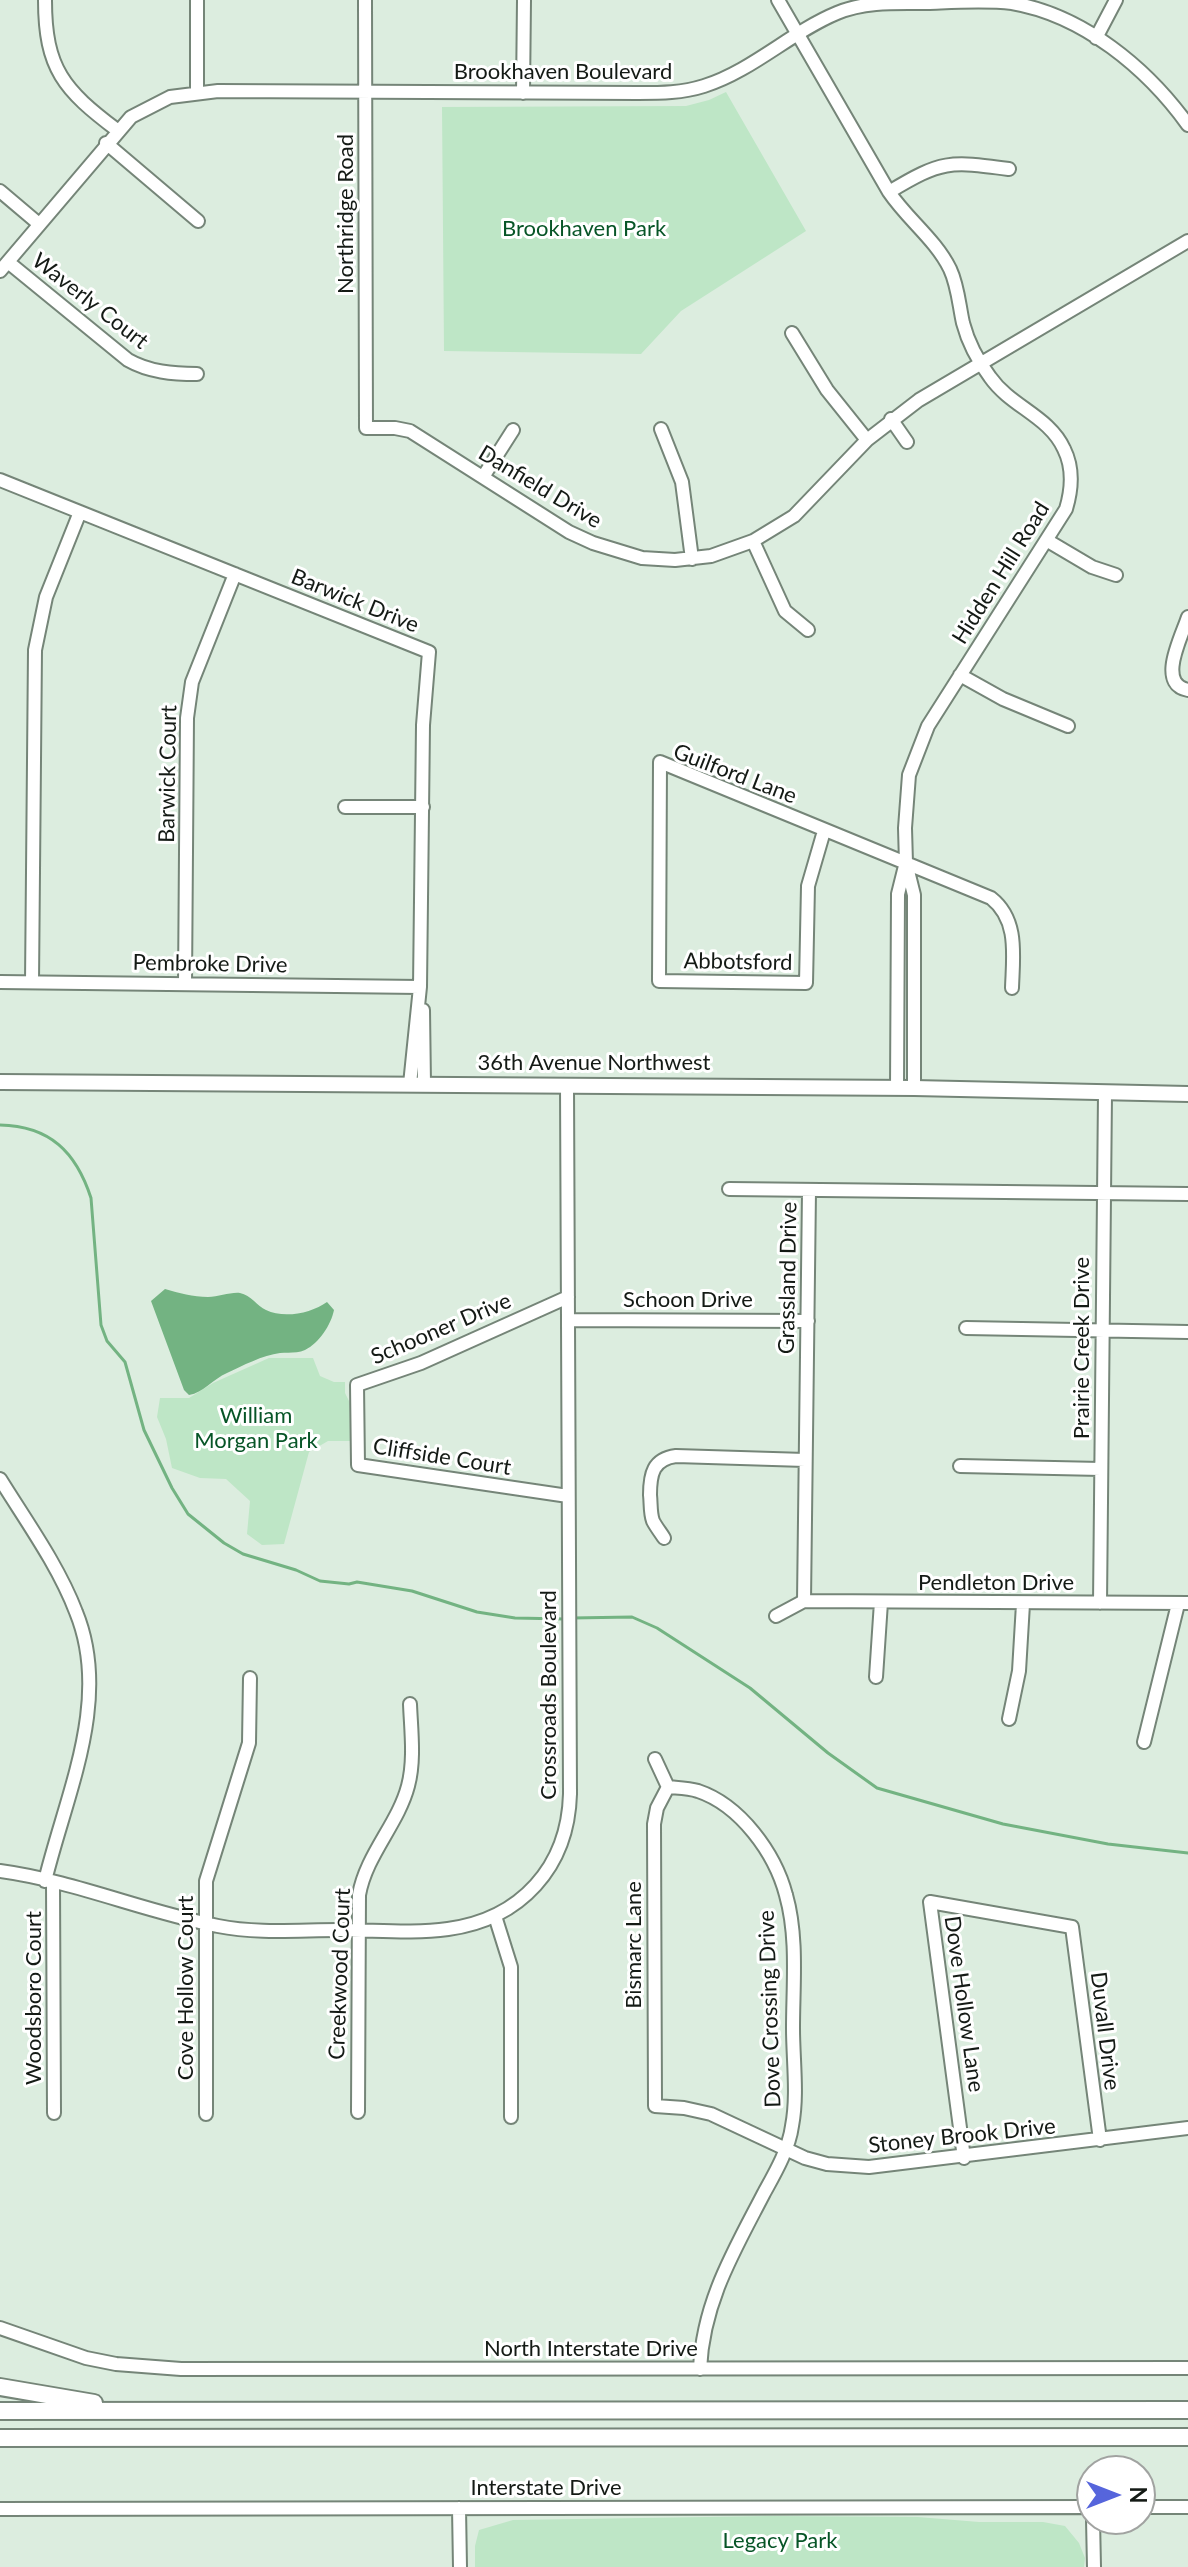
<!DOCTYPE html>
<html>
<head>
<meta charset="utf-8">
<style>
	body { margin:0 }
	#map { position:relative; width:1188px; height:2567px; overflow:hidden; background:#dceddf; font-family:Lato,sans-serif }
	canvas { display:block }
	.north { position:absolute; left:1076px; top:2455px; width:80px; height:80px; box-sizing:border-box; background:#fff; border:2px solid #a1a3a1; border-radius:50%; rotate:90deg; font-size:22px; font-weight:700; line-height:32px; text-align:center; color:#141a15 }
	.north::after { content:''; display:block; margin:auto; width:28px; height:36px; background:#5665dc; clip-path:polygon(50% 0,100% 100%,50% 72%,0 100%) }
</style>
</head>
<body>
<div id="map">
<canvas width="1188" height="2567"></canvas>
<div class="north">N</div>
</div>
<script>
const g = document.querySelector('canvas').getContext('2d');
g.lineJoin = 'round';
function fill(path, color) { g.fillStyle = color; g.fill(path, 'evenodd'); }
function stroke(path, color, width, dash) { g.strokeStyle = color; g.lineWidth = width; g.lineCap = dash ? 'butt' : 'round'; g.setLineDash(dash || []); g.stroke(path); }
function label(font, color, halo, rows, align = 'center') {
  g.font = font + ' Lato,sans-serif'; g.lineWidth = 6; g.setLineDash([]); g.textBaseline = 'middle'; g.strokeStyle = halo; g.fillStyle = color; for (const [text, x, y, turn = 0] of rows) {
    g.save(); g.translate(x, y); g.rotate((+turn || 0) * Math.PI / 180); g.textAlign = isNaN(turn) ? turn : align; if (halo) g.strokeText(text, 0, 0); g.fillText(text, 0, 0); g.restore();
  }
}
const green = new Path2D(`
	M726,92l80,139 -125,80 -40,43 -197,-3 -2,-244 244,-1 23,-6z
	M269,1358h44l7,18 14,6h11v11l6,12v36h-23l-19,11 -25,92 -22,1 -15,-11 3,-33 -24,-22 -26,-1 -28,-10 -6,-29 -9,-22 3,-19h29l24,-15z
	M770,2516l148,1 61,5h64l22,4 14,17 6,15 -1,9h-609v-21l4,-16 34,-10z`);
const water = new Path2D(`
	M165,1289c14,4 28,8 43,8 11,0 22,-5 32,-4 11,2 17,13 26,17 18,9 46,3 61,-8l7,8c-3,15 -15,33 -29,40 -8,4 -17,2 -25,3 -17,2 -38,13 -53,20 -14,6 -24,20 -38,22l-5,-5 -33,-89z`);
const stream = new Path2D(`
	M0,1125c50,1 76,27 91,73l10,127 6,16 18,21 19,68 28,58 16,26 36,29 19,11 53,16 24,11 29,3 8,-2 55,9 65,21 38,6 50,1
	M572,1618l60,-1 25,11 93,60 78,65 49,35 126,36 105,20 80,9`);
const minor = new Path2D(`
	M45,0c0,69 19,90 72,130
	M365,0l1,428h29l15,3 159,101 24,11 49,15 33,2 36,-4 42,-15 41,-25 73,-76 52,-40 269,-159
	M778,0l111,192c19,28 46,47 61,77 8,17 9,36 13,54 5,19 15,38 27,54 21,30 59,39 74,72 10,20 8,40 2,60l-138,217 -19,49 -4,53 1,35 8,32v193
	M1096,38l20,-38
	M197,93v-93
	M523,93l1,-93
	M106,143l92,78
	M0,191l39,33
	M889,192c53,-32 60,-31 120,-23
	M8,262l120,98c21,12 45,14 69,14
	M0,271l131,-154 39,-20 48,-6 420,2c23,0 44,0 66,-7 48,-15 87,-54 133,-73 28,-12 61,-10 90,-10 28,-1 57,-3 85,0 71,12 135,65 176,122
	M792,333l35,57 40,50
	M891,419l16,23
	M661,429l21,53 10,77
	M483,477l30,-47
	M0,480l429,172 -6,73 -3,262 -10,97
	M753,541l32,70 23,19
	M1048,541l44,26 24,8
	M1188,617c-6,19 -32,67 0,73
	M960,675l43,24 65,27
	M345,807h78
	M824,831l-16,55 -2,97 -147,-2 1,-219 331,136c28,22 22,58 21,90
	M0,982l420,5
	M32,982l3,-332 11,-53 34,-85
	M185,984l2,-266 5,-36 43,-108
	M423,1010l1,74
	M897,1088l1,-194 7,-28
	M729,1189l459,5
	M568,1297l-147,66 -64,22 1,80 210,31
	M568,1320l240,1
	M966,1328l222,4
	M960,1466l141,3
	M0,1479c26,42 58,86 76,133 36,88 -10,182 -31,269
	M664,1538c-3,-5 -8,-11 -11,-17 -3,-8 -2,-18 -3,-26 0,-21 3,-36 26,-39l129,4
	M804,1601l5,-410
	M1100,1603l5,-509
	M776,1616l28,-15 384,2
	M876,1677l5,-75
	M1009,1719l10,-48 4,-67
	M1144,1742l34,-138
	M655,1759l13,28
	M668,1787l-11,21 -3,16 1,282 29,2 27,6 94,44 22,6 42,3 319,-39
	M668,1787c10,1 20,1 30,4 42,14 77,62 88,104 12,42 7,90 7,133 0,32 5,67 -1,98 -3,23 -17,47 -28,67 -30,58 -61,109 -64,176
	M0,1871c74,10 145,41 218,55 39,8 81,4 121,4 36,0 74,4 109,-1 73,-10 120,-62 122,-135l-3,-709
	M53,1883l1,230
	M495,1916l16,51v150
	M358,2112l1,-217c7,-40 39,-71 49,-109 7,-26 3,-56 2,-82
	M206,2114v-233l43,-138 1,-65
	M964,2158l-34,-256 142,25 28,213
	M0,2328l86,30 30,6 65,5 1007,-1
	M1140,2507h48
	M459,2508l1,59
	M0,2509l1092,-2
	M1093,2519l1,48`);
const major = new Path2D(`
	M0,1082l914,6 274,6`);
const highway = new Path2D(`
	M0,2387l94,16
	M0,2411l1188,-1
	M0,2438l1188,-1`);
const streetNames = [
	["Brookhaven Boulevard",563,72],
	["Northridge Road",346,214,-90],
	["Waverly Court",90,301,38],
	["Danfield Drive",540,487,31],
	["Hidden Hill Road",1001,573,-58],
	["Barwick Drive",355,601,22],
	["Barwick Court",168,774,-89],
	["Guilford Lane",735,774,21],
	["Abbotsford",738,962,1],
	["Pembroke Drive",210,964,1],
	["36th Avenue Northwest",594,1063],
	["Grassland Drive",788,1278,-89],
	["Schoon Drive",688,1300],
	["Schooner Drive",441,1329,-23],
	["Prairie Creek Drive",1082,1348,-90],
	["Cliffside Court",442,1457,9],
	["Pendleton Drive",996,1583],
	["Crossroads Boulevard",549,1695,-90],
	["Bismarc Lane",634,1945,-90],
	["Creekwood Court",340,1974,-88],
	["Cove Hollow Court",186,1988,-90],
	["Woodsboro Court",34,1998,-90],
	["Dove Hollow Lane",964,2004,82],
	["Dove Crossing Drive",770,2009,-92],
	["Duvall Drive",1105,2031,83],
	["Stoney Brook Drive",962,2136,-6],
	["North Interstate Drive",591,2349],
	["Interstate Drive",546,2488]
];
const parkNames = [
	["Brookhaven Park",584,229],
	["William",256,1416],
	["Morgan Park",256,1441],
	["Legacy Park",780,2541]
];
fill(green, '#bee6c6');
fill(water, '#73b382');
stroke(stream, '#73b382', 3);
stroke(minor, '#758578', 16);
stroke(major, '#758578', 18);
stroke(highway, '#758578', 20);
stroke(minor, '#fff', 12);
stroke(major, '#fff', 14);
stroke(highway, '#fff', 16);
label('22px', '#141a15', '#fff', streetNames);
label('22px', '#075527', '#fff', parkNames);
</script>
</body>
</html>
